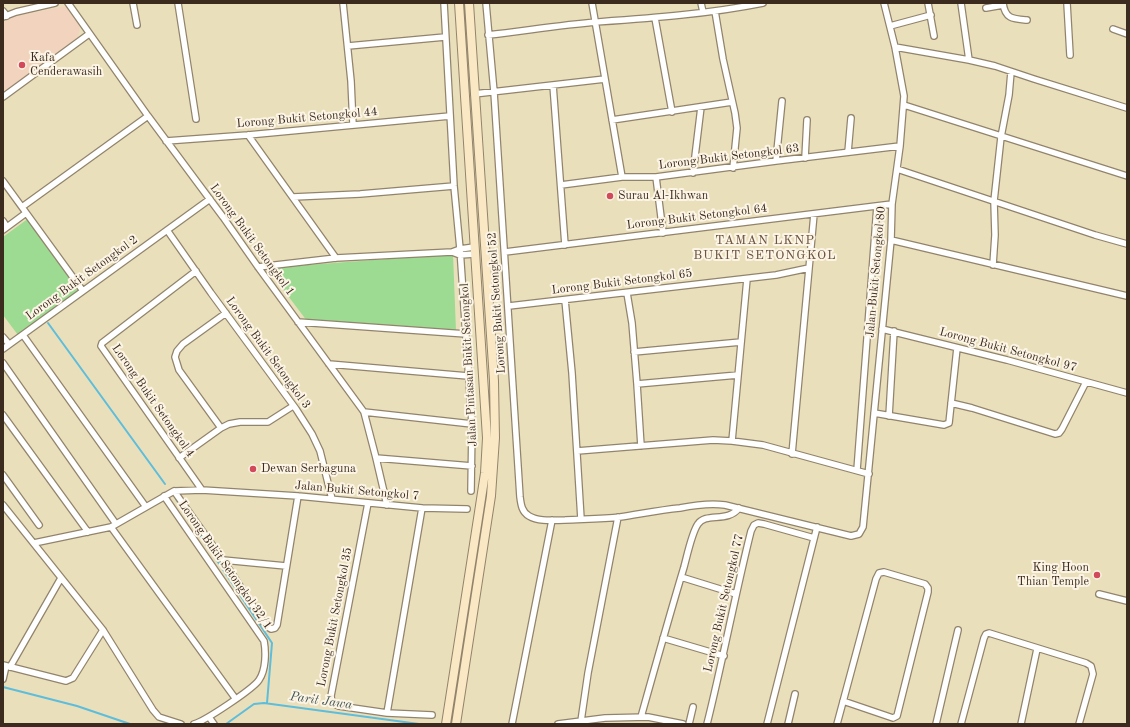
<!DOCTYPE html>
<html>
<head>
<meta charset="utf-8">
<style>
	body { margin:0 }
	#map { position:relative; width:1130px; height:727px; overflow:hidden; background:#eadfbb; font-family:"Old Standard TT",serif }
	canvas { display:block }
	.frame { position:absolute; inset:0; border:4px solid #3b2a1e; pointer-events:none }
</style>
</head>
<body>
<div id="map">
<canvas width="1130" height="727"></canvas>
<div class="frame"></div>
</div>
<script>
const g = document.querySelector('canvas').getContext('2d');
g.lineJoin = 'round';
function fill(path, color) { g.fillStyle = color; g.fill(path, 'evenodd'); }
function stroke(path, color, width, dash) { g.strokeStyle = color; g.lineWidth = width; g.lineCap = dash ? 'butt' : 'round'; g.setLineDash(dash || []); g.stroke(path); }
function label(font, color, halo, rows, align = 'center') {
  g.font = font + ' "Old Standard TT",serif'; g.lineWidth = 4; g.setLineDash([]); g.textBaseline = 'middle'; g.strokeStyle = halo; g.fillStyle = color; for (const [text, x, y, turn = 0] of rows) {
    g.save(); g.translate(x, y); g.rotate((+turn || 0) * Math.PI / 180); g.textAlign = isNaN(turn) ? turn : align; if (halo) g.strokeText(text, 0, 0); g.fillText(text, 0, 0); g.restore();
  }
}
const built = new Path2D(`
	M66,6l14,20 -2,13 -75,53v-69l7,-6z`);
const green = new Path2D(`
	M29,218l52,72 -63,45 -15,-20v-78z
	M453,254l3,77 -149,-10 -40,-53z`);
const stream = new Path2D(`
	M48,323l117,161
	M176,499l96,144 -5,60
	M3,687l74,19 53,18
	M226,724l28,-20 10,-1 155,21`);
const minor = new Path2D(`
	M68,3l80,113 75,101 35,50 106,145 12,46 11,47
	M133,3l4,22
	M178,3l18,116
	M343,3l8,78 2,44
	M444,3l10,183 6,63 12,175 -1,67
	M486,3l8,89 26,405c1,8 2,15 9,19 10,6 25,4 36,4 18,-1 37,-1 55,-3 20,-3 40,-7 60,-9 15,-3 30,-5 45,-3l126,31 8,-2 4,-7 28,-287 1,-36 8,-58 4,-50 -9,-49 -11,-44
	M592,3l30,174
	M701,3l2,9
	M928,3l6,33
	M961,3l8,57
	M1003,3c2,16 10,16 24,17
	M1067,3l3,52
	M986,8l17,-3
	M3,11l4,5
	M715,11l8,48 12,54 2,15 -4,40
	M3,17l13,-5 39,-9
	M655,18l17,94
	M890,26l41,-11
	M1113,29l14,5
	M488,35c36,-4 72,-10 109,-13 55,-4 111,-8 166,-19
	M348,46l97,-9
	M895,47l74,13 26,6 39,13 93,29
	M553,85l12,160
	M474,94l131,-15
	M3,97l86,-63
	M904,105l223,71
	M612,120l120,-18
	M248,135l88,123
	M166,141l82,-6 202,-19
	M848,152l3,-34
	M805,158l2,-38
	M776,161l6,-60
	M897,169l198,66 32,9
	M693,173l8,-66
	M656,177l7,56
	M3,181l80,110
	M561,185l61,-8h34l120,-16 124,-15
	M293,197l67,-3 94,-8
	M22,207l126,-91
	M3,221l4,6
	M3,230l23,-17
	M167,230l44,63 85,116 16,25 8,17 12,48
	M891,240l236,56
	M474,247l-14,2 -8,3 8,3 15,-1
	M505,252l387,-48
	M993,265l2,-30 -1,-34 7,-64 8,-42 2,-23
	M258,267l78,-9 116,-6
	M196,271l-94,72 -1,3 101,144
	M627,293l5,30 5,61 4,62
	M565,300l7,73 9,146
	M509,306l267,-31 33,-7
	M298,322l168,12
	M882,329l125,31 120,33
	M23,335l123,172
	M3,337l6,7
	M3,349l207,-150
	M634,352l107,-10
	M3,363l113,161
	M329,364l139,12
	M637,384l101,-9
	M951,403l21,5 83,26 4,-1 3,-4 24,-47
	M364,412l108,12
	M874,413l70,12 5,-2 8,-75
	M3,415l85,117
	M889,416l5,-85
	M221,428l-42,-58 -4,-13 2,-6 6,-7 43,-31
	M732,441l15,-162
	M577,451l136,-11 19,1 31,4 106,29
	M792,454l22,-240
	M179,458l42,-30 8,-4 11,-2h28l25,-16
	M376,458l96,8
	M857,470l20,-264
	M3,475l36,50
	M174,491l49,69 43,66 5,3 4,-1 2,-3 21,-129
	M164,496l100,145c2,11 2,29 -5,39 -6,9 -54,41 -65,44
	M368,503l-37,193 1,7 7,3 48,7 45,2
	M3,505l100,125 50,80 6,7 22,7
	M111,527l124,171
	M34,543l77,-16 63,-36 28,-1 96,6 124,12 45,1
	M223,560l63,6
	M681,577l55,17
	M1099,594l28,7
	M663,638l61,18
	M3,665l63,16 7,-3 30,-48
	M10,667l51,-89
	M3,679l3,-13
	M387,713l35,-205
	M209,717l5,7
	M641,717c14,-50 28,-100 43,-150 3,-11 8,-35 14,-43 8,-12 30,-1 41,-16
	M581,721l7,-48 30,-156
	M512,724l40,-204
	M558,724l47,-6 43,-1 35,7
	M689,724l4,-17
	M707,724c16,-64 28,-129 44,-193l3,-6 4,-2 6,1 50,14
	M767,724l50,-197
	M788,724l7,-30
	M837,724l39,-145 3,-6 5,-1 41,12 3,4v4l-31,124 -4,2 -50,-17
	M936,724l22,-94
	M961,724l23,-86 2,-4 3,-1 97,30 5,3 2,8 -14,50
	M1021,724l16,-75`);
const secondary = new Path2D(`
	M446,724l33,-212 6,-39 2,-35 -28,-435
	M456,724l35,-228 4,-58 -1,-57 -25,-378`);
const markers = [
	[22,65,4,"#d1495b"],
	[610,196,4,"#d1495b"],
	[253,469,4,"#d1495b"],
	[1097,575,4,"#d1495b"]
];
const poiNames = [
	["Kafa",30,58],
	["Cenderawasih",30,72],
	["Surau Al-Ikhwan",618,196],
	["Dewan Serbaguna",261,469],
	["King Hoon",1089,568,"right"],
	["Thian Temple",1089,582,"right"]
];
const streetNames = [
	["Lorong Bukit Setongkol 44",307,118,-5],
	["Lorong Bukit Setongkol 63",729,157,-7],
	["Lorong Bukit Setongkol 64",697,217,-7],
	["Lorong Bukit Setongkol 1",252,240,54],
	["Jalan Bukit Setongkol 80",876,272,-85],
	["Lorong Bukit Setongkol 2",82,278,-36],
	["Lorong Bukit Setongkol 65",622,282,-7],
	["Lorong Bukit Setongkol 52",497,303,-94],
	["Lorong Bukit Setongkol 97",1008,350,15],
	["Lorong Bukit Setongkol 3",268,353,54],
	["Jalan Pintasan Bukit Setongkol",469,365,-93],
	["Lorong Bukit Setongkol 4",153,401,55],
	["Jalan Bukit Setongkol 7",357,491,5],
	["Lorong Bukit Setongkol 32/1",225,565,55],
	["Lorong Bukit Setongkol 77",724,603,-77],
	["Lorong Bukit Setongkol 35",335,617,-79]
];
const neighbourhoodNames = [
	["TAMAN LKNP",765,241],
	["BUKIT SETONGKOL",765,256]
];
const waterNames = [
	["Parit Jawa",321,701,8]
];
fill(built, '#f2d4be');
fill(green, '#9cdb91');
stroke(stream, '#5dbddb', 2);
stroke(minor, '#92846c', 8);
stroke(secondary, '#92846c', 10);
stroke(minor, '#fff', 5.5);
stroke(secondary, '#fae7c3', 8);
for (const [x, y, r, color] of markers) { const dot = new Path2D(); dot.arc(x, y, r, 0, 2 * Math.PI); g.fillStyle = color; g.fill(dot); stroke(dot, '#fcf5e5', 1.5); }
label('12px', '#3b2a1e', '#fcf5e5', poiNames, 'left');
label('12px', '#3b2a1e', '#fcf5e5', streetNames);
g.letterSpacing = '1px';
label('13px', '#6b5441', '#fcf5e5', neighbourhoodNames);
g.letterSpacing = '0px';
label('italic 13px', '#455657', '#fcf5e5', waterNames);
</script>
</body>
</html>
